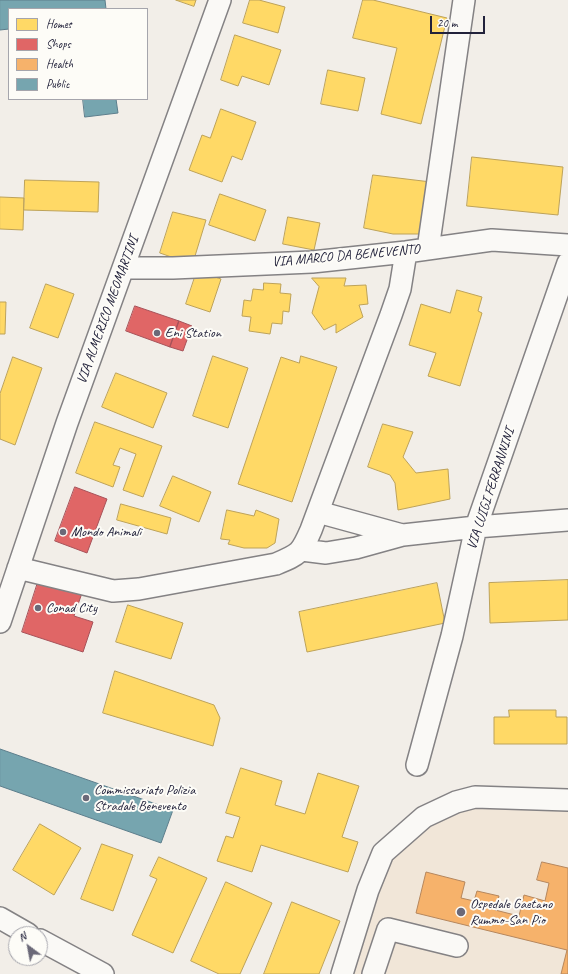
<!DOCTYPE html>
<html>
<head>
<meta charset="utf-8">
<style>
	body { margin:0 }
	#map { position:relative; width:568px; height:974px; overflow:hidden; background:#f2eee8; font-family:Caveat,sans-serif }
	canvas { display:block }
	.legend { position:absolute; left:8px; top:8px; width:140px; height:92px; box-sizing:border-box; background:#fdfcf7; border:1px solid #a5a5ac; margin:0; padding:5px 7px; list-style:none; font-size:12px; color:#22223b }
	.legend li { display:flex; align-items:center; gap:8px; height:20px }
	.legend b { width:20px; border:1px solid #a5a5ac }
	.north { position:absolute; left:8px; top:926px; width:40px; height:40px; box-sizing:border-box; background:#fdfcf7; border:1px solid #a5a5ac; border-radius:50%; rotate:328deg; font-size:11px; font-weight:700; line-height:16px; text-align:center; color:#22223b }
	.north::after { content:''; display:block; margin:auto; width:14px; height:18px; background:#6b6978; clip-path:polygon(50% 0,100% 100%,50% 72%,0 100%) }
	.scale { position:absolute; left:430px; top:16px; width:55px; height:18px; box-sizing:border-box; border:2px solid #22223b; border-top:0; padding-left:5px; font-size:12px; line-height:14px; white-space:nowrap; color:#22223b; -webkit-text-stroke:3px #fdfcf7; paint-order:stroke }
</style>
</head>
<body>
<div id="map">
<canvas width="568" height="974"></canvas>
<ul class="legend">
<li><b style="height:11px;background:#ffd966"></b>Homes</li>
<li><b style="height:11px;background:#e06666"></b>Shops</li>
<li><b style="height:11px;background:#f6b26b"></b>Health</li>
<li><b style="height:11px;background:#76a5af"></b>Public</li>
</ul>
<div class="north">N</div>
<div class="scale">20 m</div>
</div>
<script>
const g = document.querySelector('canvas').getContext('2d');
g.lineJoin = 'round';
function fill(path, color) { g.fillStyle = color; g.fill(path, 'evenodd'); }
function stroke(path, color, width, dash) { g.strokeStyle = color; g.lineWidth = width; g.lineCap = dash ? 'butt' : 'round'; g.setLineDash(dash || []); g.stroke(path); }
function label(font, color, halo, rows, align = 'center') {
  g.font = font + ' Caveat,sans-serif'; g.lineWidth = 4; g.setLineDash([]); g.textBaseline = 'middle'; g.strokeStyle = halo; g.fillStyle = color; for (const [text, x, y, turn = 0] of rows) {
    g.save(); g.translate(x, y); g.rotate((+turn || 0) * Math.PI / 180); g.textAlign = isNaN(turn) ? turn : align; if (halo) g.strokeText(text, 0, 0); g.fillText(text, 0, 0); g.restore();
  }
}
const built = new Path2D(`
	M568,791v183h-232l38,-124 43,-40z`);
const homes = new Path2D(`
	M176,0h20l-2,6z
	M250,0h9l26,7 -7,26 -35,-10z
	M363,0h10l74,18 -26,106 -40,-10 16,-66 -44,-10z
	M235,35l46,15 -12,35 -27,-9 -4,10 -17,-6z
	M328,70l37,8 -7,33 -37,-7z
	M221,109l35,13 -14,38 -10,-4 -10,26 -33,-12 13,-35 8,3z
	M472,157l91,10 -5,48 -91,-9z
	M373,175l58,7 -12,52h-26l-29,-6z
	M25,180l74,2 -1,30 -74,-2z
	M220,194l46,16 -11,31 -46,-16z
	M0,197l24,1 -1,32 -23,-1z
	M173,212l33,8 -11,36 -21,2 -14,-5z
	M288,217l32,6 -6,27 -31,-6z
	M197,271l24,8 -11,33 -24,-8z
	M312,278h34l-2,8 22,-1 2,19 -9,1 4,12 -27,16v-9l-12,6 -12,-17 7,-26z
	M264,283l17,1 -1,9 11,1 -2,18 -6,-1 -1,13 -10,-1 -2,11 -21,-3 2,-14 -9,-1 2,-16 7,1 2,-12 10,1z
	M46,284l28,10 -16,44 -28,-10z
	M457,290l25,7 -4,14 4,2 -22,73 -32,-10 8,-23 -27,-8 12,-41 29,9z
	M0,302h6l-1,32h-5z
	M213,356l35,12 -20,60 -35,-12z
	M301,356l36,11 -45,135 -54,-18 43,-127 18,6z
	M13,357l29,11 -27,77 -15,-6v-45z
	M116,373l51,20 -14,35 -51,-21z
	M95,422l67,24 -19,51 -20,-7 13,-36 -16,-6 -7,17 7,2 -7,20 -37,-14z
	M383,424l30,8 -10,25 13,16 32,-4 2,30 -52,11 -3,-27 -5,-8 -22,-8z
	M173,476l38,16 -12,30 -39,-16z
	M121,504l50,14 -4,16 -50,-14z
	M227,510l27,6 2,-6 23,9 -4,24 -8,5h-23l-16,-4 2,-4 -9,-1z
	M568,580v40l-78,3 -1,-40z
	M437,583l8,40 -138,29 -8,-40z
	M128,605l55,18 -12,36 -55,-17z
	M115,671l99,34 6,13 -7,28 -110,-33z
	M509,710h47v7h11v27h-73v-27h15z
	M241,768l41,13 -7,24 30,9 13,-41 41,13 -17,51 16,5 -10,30 -87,-27 -9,27 -35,-11 9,-25 7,2 7,-21 -14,-4z
	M40,824l41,24 -27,47 -41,-25z
	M102,844l31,11 -20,56 -32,-12z
	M159,857l48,21 -34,75 -41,-18 25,-56 -7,-3z
	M226,882l46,21 -32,71h-21l-28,-13z
	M292,902l48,19 -21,53h-55z`);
const shops = new Path2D(`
	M135,306l44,15 -9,26 -44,-16z
	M179,321l13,5 -9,25 -13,-4z
	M75,487l32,12 -20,54 -32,-12z
	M39,579l43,14 -8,23 19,6 -10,30 -61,-20z`);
const health = new Path2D(`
	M542,862l26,6v106h-7l6,-24 -151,-37 10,-41 39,10 -4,16 13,3 3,-10 22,5 -4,14 24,6 5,-21 21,6 4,-18 -12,-3z`);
const public = new Path2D(`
	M0,0h105l1,9h-97v20l-9,1z
	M83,99h33l2,14 -33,4z
	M0,749l173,61 -12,33 -161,-57z`);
const minor = new Path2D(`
	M428,249l36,-249
	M124,268h49l139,-6 94,-10 86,-12 76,5
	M318,512l84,23
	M302,550l24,3 30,-5 47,-13 73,-8 92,-7
	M18,568l95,23 26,-2 137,-25c24,-10 25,-11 35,-34l80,-215 9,-26 6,-37
	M0,622l67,-199 153,-423
	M417,765l35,-129 24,-109 92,-264
	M0,918l28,16
	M40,940l63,34
	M342,974l26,-84 15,-37 41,-36 32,-15 19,-5 93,3
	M373,974l15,-45 69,17`);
const markers = [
	[157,333,4,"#6b6978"],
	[63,532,4,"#6b6978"],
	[38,608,4,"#6b6978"],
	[86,798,4,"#6b6978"],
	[461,912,5,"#6b6978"]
];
const streetNames = [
	["VIA MARCO DA BENEVENTO",346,256,-5],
	["VIA ALMERICO MEOMARTINI",108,310,-70],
	["VIA LUIGI FERRANNINI",491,489,-72]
];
const poiNames = [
	["Eni Station",165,333],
	["Mondo Animali",71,532],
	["Conad City",46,608],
	["Commissariato Polizia",94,790],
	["Stradale Benevento",94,806],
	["Ospedale Gaetano",470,904],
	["Rummo-San Pio",470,920]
];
fill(built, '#f1e6d8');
fill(homes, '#ffd966');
stroke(homes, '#bda259', 1);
fill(shops, '#e06666');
stroke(shops, '#a75259', 1);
fill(health, '#f6b26b');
stroke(health, '#b6875d', 1);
fill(public, '#76a5af');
stroke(public, '#5d7e8c', 1);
stroke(minor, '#848284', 24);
stroke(minor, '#faf9f6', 21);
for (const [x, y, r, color] of markers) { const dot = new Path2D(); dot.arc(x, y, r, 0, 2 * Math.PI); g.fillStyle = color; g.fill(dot); stroke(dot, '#fdfcf7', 1.5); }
label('14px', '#22223b', '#fdfcf7', streetNames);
label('14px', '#22223b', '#fdfcf7', poiNames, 'left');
</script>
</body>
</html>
